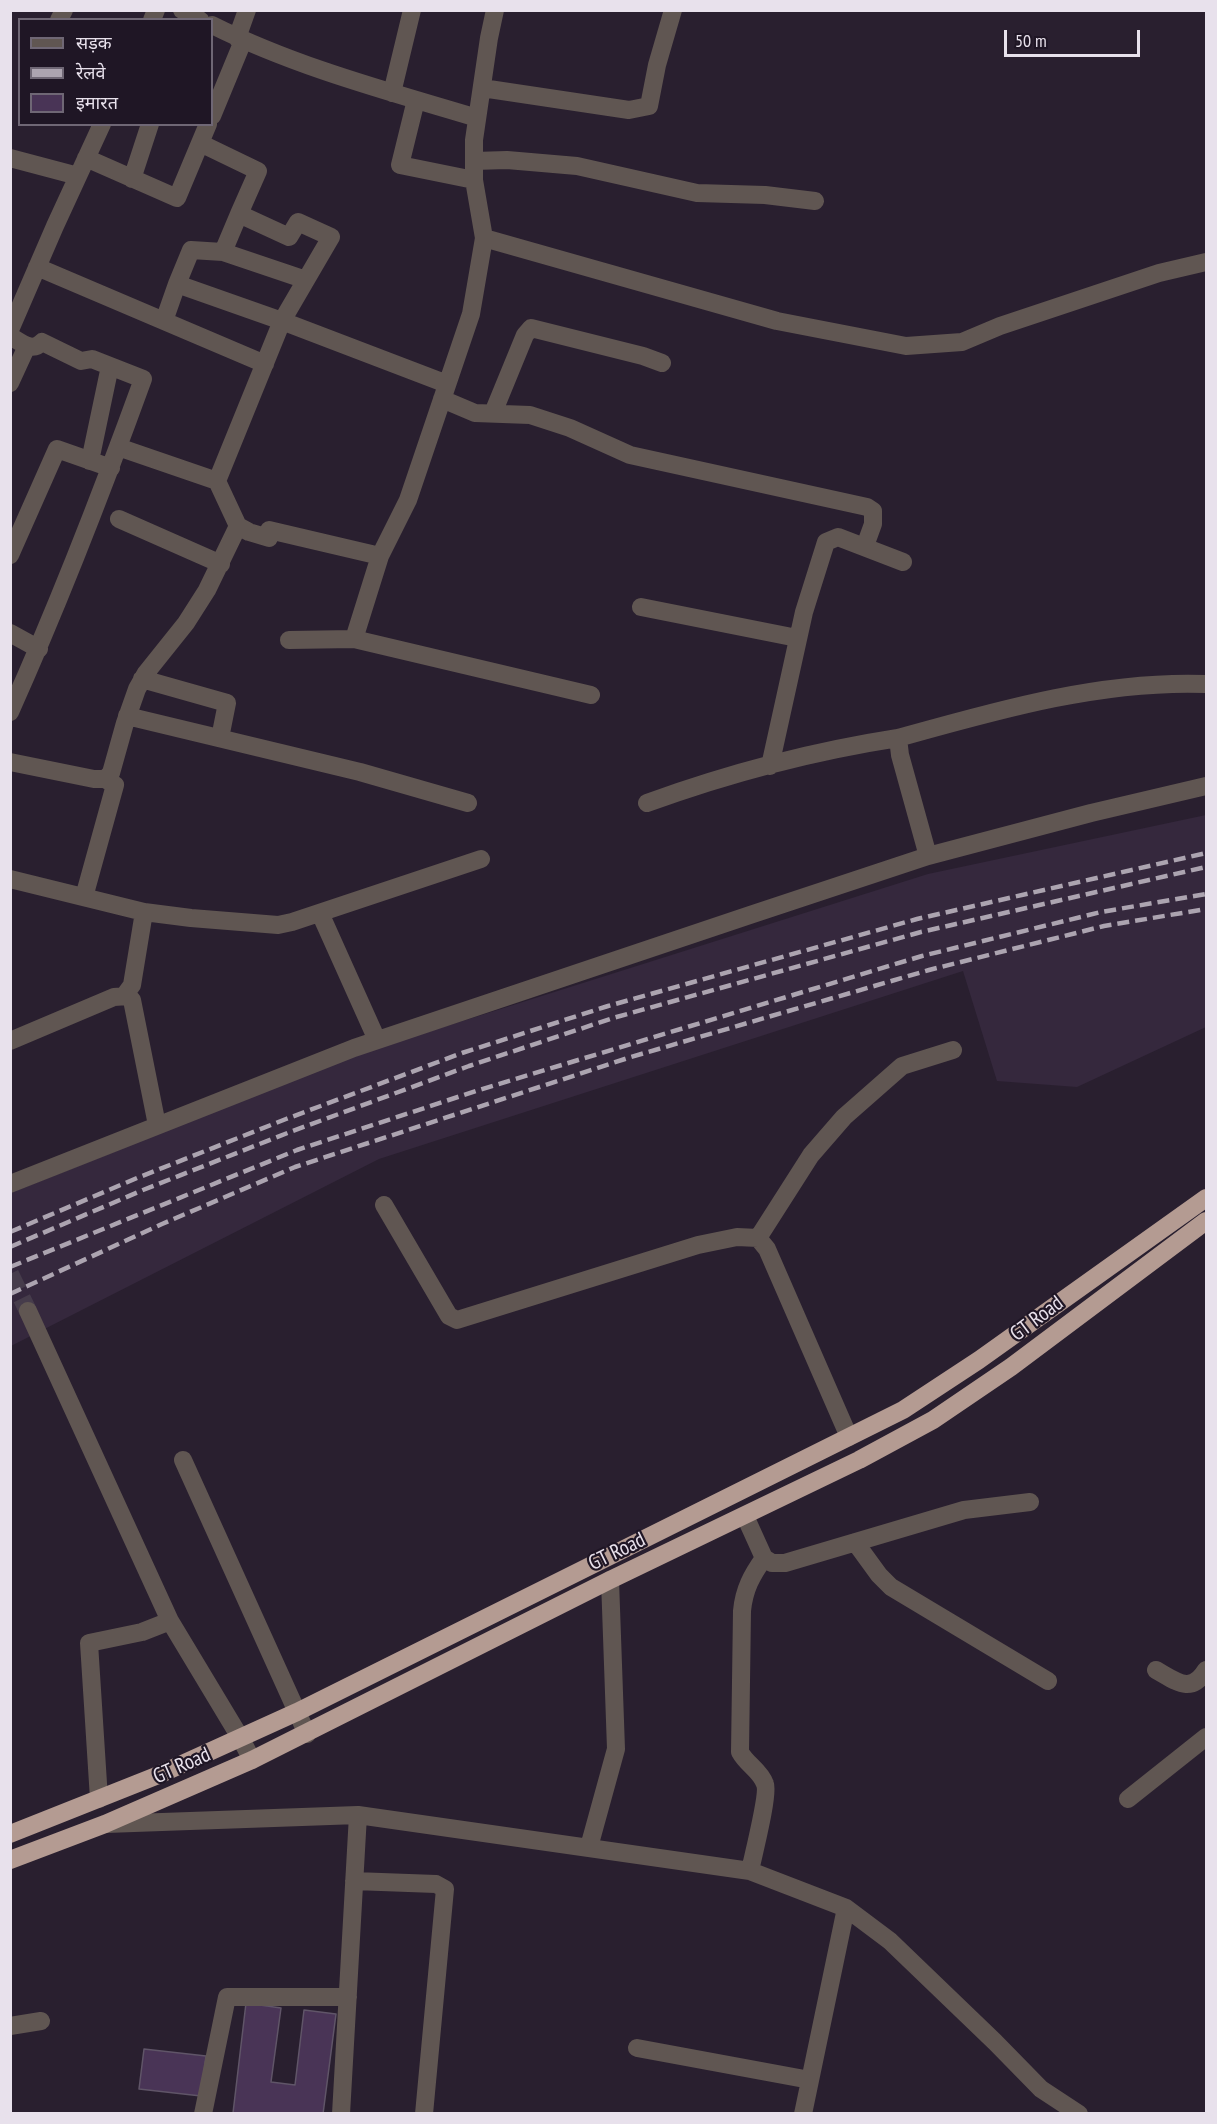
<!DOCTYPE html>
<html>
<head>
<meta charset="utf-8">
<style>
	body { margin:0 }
	#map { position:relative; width:1217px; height:2124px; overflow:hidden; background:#291f2f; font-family:"PT Sans Narrow","Noto Sans Devanagari",sans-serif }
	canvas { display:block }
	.frame { position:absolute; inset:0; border:12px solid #e8e1ec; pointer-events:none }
	.legend { position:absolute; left:18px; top:18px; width:195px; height:108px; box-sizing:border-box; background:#1f1625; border:2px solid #6f6775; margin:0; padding:8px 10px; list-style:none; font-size:18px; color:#e8e1ec }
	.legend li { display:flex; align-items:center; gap:12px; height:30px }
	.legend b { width:30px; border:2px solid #6f6775 }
	.scale { position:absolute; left:1004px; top:30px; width:136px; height:27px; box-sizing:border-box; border:3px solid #e8e1ec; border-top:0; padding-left:8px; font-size:18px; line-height:21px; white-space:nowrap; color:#e8e1ec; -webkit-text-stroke:4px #1f1625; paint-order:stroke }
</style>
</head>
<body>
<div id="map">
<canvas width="1217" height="2124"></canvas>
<div class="frame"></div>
<ul class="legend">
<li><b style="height:8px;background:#605652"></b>सड़क</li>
<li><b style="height:8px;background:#aca4b0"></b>रेलवे</li>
<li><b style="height:16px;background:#493456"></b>इमारत</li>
</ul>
<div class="scale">50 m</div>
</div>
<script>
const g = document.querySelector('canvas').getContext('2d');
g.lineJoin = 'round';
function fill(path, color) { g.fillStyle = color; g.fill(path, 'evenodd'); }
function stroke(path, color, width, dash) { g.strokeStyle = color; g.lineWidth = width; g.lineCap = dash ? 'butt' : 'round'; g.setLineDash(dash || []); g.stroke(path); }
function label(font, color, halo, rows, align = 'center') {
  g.font = font + ' "PT Sans Narrow",sans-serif'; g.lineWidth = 4.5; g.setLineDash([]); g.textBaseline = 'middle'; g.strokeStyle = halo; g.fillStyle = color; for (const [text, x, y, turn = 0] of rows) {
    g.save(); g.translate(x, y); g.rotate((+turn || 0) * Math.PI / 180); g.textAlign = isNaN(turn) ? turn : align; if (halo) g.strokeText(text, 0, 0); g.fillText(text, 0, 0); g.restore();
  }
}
const built = new Path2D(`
	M1206,815v212l-129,60 -80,-6 -34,-110 -584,188 -368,187v-153l344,-138 573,-181z`);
const building = new Path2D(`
	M246,2003l35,5 -10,74 24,3 9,-75 32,4 -13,100 -90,-1z
	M144,2049l62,7 -5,40 -62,-7z`);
const minorTunnel = new Path2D(`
	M10,1274l18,37`);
const minor = new Path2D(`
	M182,10l18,10
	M59,20l5,-10
	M152,20l4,-10
	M212,25c84,42 175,66 265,93
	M237,38l10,-28
	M482,88l147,22 20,-4 8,-41 16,-55
	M392,93l20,-83
	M416,100l-16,65 74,15
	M212,116l31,-75
	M200,143l58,28 -19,43 50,23 9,-15 33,15 -49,84 -65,160 21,45
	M10,158l68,18
	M86,158l91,40 31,-74
	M474,161l33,-1 70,6 120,27 68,2 50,6
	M132,179l18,-55
	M239,214l-16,38 83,28
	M484,238l293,83 129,25 56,-4 38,-16 159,-53 47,-11
	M37,267l228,97
	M177,284l14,-34 32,2
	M164,321l13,-37 105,37 165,63
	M10,330l45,-104 47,-102
	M10,336c11,6 22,17 32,6l39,19 11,-2 51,20c-41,113 -84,224 -133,333
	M10,383l17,-37
	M442,399l33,14 55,2 40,13 60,27 237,52 6,4v13l-8,22
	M493,413l32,-78 6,-7 112,28 19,7
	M118,447l99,34
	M90,461l20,-95
	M119,519l102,45
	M10,555l47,-106 54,19
	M641,607l156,31
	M10,633l29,16
	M354,639l237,56
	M289,640l65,-1 26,-83 28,-56 63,-186 13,-76 -10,-58v-40l15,-102 6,-28
	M142,679l85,24 -7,35
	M127,716l233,56 108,31
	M898,738c100,-28 204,-58 308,-54
	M10,762l84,17h11l10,6 -31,112
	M770,766l34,-154 22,-70 12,-5 65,25
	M105,779l6,-6 14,-50 12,-34 9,-16 40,-50 21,-33 31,-64 11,6 20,6v-8l111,26
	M647,803c80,-29 167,-52 251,-65l2,17 28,101
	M10,879l134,33 47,6 87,7 14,-3 189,-63
	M320,913l57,127
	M124,996l8,-11 12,-73
	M10,1041l104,-44 14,-1 4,4 25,125
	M10,1184l344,-136 396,-133 178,-59 163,-43 115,-27
	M384,1205l65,111 8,4 241,-75 39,-8 21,1 9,11 82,188
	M758,1238l53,-83 33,-38 58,-51 51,-16
	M28,1311l142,310 71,118 11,21
	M183,1460l124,274
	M745,1516l19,42 8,5h13l179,-53 66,-8
	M855,1542l24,33 12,12 157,94
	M1156,1670c20,11 35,25 50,0
	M99,1799l-10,-156 53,-11 28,-11
	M1128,1799l78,-62
	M106,1824l252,-9 392,56 96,37 44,33 105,101 46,47 38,25
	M589,1847l27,-98 -6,-169
	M750,1871c3,-15 19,-77 15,-87 -5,-14 -18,-19 -25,-32l2,-141c2,-22 10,-36 22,-53
	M354,1881l82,3 9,5 -21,225
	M10,2026l31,-5
	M637,2048l173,32
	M203,2114l24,-117h121
	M341,2114l17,-299
	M803,2114l43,-206`);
const highway = new Path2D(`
	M10,1834l146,-58 141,-64 606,-302 76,-50 227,-162
	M10,1860l95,-36 147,-64 358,-180 249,-120 74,-40 78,-53 195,-146`);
const rail = new Path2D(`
	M10,1232l127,-54 149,-59 176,-66 146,-47 309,-87 289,-66
	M10,1247l133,-57 147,-58 179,-66 144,-48 308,-86 285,-65
	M10,1267l287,-117 182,-60 443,-134 179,-44 105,-18
	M10,1294l152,-70 133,-57 336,-110 298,-87 175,-44 102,-17`);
const streetNames = [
	["GT Road",1037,1319,-37],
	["GT Road",617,1552,-26],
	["GT Road",182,1766,-24]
];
fill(built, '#35283d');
fill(building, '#493456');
stroke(building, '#605568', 1.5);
stroke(minorTunnel, '#463c4b', 18, [18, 9]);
stroke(minor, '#605652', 18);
stroke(highway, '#b49b92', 18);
stroke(rail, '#aca4b0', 4.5, [12, 6]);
label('21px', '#e8e1ec', '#1f1625', streetNames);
</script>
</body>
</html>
